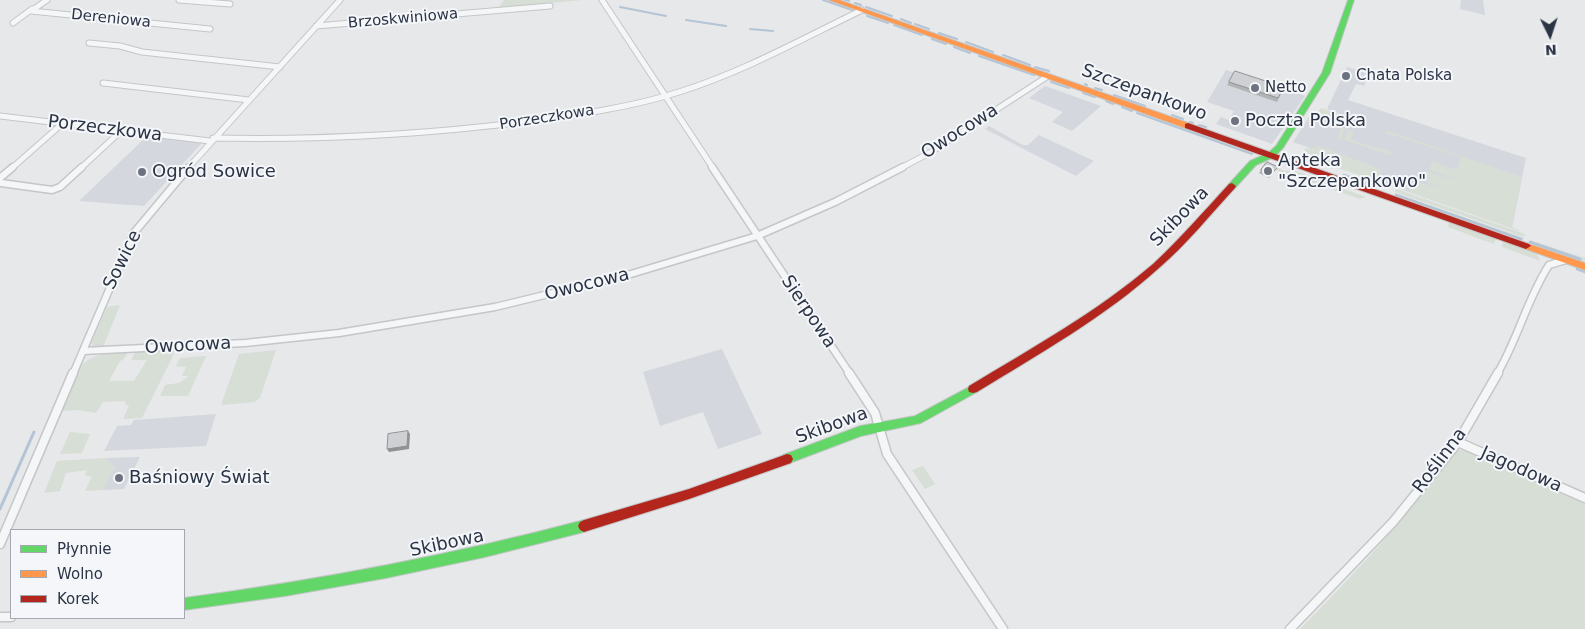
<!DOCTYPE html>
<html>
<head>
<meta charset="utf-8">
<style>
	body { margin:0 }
	#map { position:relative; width:1585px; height:629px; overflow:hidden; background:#e6e8ea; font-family:"DejaVu Sans",sans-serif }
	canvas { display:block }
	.legend { position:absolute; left:10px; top:529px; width:175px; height:90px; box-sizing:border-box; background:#f4f6f9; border:1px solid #a4a8b1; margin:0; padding:6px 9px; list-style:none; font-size:15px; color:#2b3445 }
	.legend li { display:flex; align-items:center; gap:10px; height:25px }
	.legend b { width:25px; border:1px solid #a4a8b1 }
	.north { position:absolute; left:1525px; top:10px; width:50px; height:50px; -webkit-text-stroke:4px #f4f6f9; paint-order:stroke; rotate:176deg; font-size:14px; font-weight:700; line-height:20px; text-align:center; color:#2b3445 }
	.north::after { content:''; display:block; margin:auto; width:18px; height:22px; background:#2b3445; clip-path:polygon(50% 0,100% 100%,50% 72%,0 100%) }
</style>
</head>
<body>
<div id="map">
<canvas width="1585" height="629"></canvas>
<ul class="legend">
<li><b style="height:6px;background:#63d668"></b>Płynnie</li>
<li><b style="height:6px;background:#ff974d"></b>Wolno</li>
<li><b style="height:6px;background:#b3261e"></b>Korek</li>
</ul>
<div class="north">N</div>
</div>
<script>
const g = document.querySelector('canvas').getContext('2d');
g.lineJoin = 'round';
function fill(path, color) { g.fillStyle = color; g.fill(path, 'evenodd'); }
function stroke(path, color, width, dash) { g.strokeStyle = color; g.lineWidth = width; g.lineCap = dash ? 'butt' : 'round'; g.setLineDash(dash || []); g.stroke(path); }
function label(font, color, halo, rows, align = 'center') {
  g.font = font + ' "DejaVu Sans",sans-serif'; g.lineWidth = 4; g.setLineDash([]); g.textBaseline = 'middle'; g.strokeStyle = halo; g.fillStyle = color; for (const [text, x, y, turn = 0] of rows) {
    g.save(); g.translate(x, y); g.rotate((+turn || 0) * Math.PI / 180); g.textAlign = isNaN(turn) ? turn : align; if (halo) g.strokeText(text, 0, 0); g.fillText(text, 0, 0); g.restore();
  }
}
const built = new Path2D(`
	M1461,0h22l2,15 -25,-6z
	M1347,67l22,7 -5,12 -8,-2 -8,16 178,58 -14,70 -198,-70 2,-8 -23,-8 20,-31 37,12 1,-5 -24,-9z
	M1226,70l79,26 -33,48 -56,-20 5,-7 8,3 5,-9 -27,-9z
	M1045,86l56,20 -29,25 -20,-9 11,-10 -34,-14z
	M989,126l34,19h5l11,-10 55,26 -18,15 -91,-47z
	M146,137l56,6 -58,63 -65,-5z
	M722,349l40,85 -44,15 -15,-37 -43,14 -17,-54z
	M216,414l-10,32 -102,5 13,-25 14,-1 3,-5z
	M140,457l-16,32 -21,1 11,-23 -8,-9z`);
const green = new Path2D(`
	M504,0h78l-84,8z
	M1321,108l30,10 1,3 -4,3 -7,1 1,-3 -25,-9z
	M1335,125l19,7 -3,7 4,2 37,11 -1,4 -49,-17 4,-2 2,-6 -4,-1 -3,9 -4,-1 4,-9 -10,-3z
	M1386,130l136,47 -10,50 13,6 -128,-45 -4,-3 2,-7 10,2 -4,8 8,3 5,-10 27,7 -19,-8 1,-4 13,4 -12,-5 1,-4 42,12 -38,-13 3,-9 25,9 4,-13 -76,-24z
	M1319,146l59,22 3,2 -5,11 -64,-22 -8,-10z
	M1266,163l19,8 9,-1 72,27 -6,2 -84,-29 -12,-5z
	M1396,189l129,45 -1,3 -129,-45z
	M1395,193l129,45 -1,3 -127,-43z
	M1449,222l47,16 -2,6 -46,-17z
	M1530,240l55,18v2l-4,2 -52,-19z
	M1503,241l34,13 3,7 -38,-14z
	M120,305l-17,42h-8l-4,-3 16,-37z
	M168,350l6,1 -2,7 -30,60 -19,1 6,-13 -4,-2 1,-3 -23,1 -7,11 -17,-3 -17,1c17,-45 14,-57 66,-59l-5,8 -3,1 -11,20h25l13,-21h-16l4,-8z
	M276,350l-16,48 -5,4 -34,3 18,-51z
	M206,356l-18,40h-28l5,-11 14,-2 10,-7h-7l4,-9 -10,-1 4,-8z
	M70,432l20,2 -8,19 -22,1z
	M1457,450l14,1 114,50v128h-285c57,-57 109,-115 157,-179z
	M106,458l8,9 -11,23 -18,1 7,-15h-7l2,-6 -21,3 -6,18 -16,2 13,-32z
	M923,466l12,18 -10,5 -13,-19z`);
const streamFar2 = new Path2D(`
	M823,0l29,10
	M845,0l4,1
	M855,3l6,2
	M620,7l46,9
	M866,7l26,9
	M867,16l21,7
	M901,19l10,4
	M686,20l40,6
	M915,24l14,5
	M894,25l28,10
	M750,29l23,2
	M939,33l18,6
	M932,39l14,5
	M966,42l27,10
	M954,47l16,6
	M1003,55l27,10
	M979,56l55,19
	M1035,67l14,4
	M1051,82l18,6
	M1085,84l2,1
	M1095,88l7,2
	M1083,93l12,4
	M1114,95l31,11
	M1106,101l7,3
	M1122,107l10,4
	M1137,113l115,41
	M1172,115l11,4
	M1190,122l3,1
	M1199,125l7,2`);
const streamFar1 = new Path2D(`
	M1344,175l28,11
	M1396,195l125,44
	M1530,242l50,17
	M1577,269l8,3`);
const stream = new Path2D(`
	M0,509l34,-77`);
const streetFar2 = new Path2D(`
	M47,0l-16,11 179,18
	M179,0l51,4
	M602,0l111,168
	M13,23l19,-14
	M316,26l234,-20
	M89,43l31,3 22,6 138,15
	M103,83l146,17
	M0,116l210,25
	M213,138c104,2 207,-3 310,-16 52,-7 106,-14 156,-30 64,-20 123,-53 183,-82
	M12,168l51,-45
	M81,168l40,-37
	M188,168l152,-168
	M901,168l30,-16 117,-76`);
const streetFar1 = new Path2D(`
	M712,167l138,207
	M0,178l13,-11
	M0,181l1,2 51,7 8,-3 22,-20
	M83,351l162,-8 94,-10 156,-26 136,-33 126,-38 78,-34 68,-35
	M73,374l60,-140 56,-67
	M1497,374c21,-35 30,-75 52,-109l17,-5`);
const street = new Path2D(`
	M849,373l26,40 12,41 116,175
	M1458,442l127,56
	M0,544l73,-171
	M0,617h11
	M1290,629l103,-107 65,-80 40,-69`);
const fast = new Path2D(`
	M1348,0h6l-24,73 -47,75 -9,9 -18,8 -21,23h-6l-1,-2 1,-2 21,-23 18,-8 8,-7 46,-73z
	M973,385l4,1 1,3 -1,3 -56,31 -60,13 -74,28 -4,-1 -2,-4 2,-4 77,-29 55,-10z
	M584,520l4,2 2,4 -2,4 -4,2 -99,25 -99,21 -101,18 -101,14v-12c135,-18 268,-43 400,-78z`);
const slow = new Path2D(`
	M829,0h10l352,124 1,2 -1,2h-6z
	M1526,243l59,20v7l-62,-22 -2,-2z`);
const jam = new Path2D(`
	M1188,123l341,121 2,2 -5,3 -3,-1 -338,-120v-4z
	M1232,183l4,3 -1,2c-25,27 -48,56 -76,80 -54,49 -120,86 -182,124l-4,1 -4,-1 -1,-3 1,-3c63,-38 128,-74 184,-122 27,-25 51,-53 76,-80z
	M787,454l4,1 2,4 -2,4 -102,36 -105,33 -4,-2 -2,-4 2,-4 4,-2 105,-31z`);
const wall = new Path2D(`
	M1229,82l55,5 -7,15 -50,-17z
	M1278,167l-9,11 -10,-5 2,-3z`);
const shadedWall = new Path2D(`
	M408,431l2,3 -1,15 -20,3 -2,-3z`);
const building = new Path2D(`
	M1235,71l49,16 -6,11 -49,-16z
	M1267,162l11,5 -7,7 -10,-4z
	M408,431l-1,15 -20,3 1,-15z`);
const markers = [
	[1346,76,5,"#6c737f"],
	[1255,88,5,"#6c737f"],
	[1235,121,5,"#6c737f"],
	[1268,171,5,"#6c737f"],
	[142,172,5,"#6c737f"],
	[119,478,5,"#6c737f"]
];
const farStreetnames = [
	["Dereniowa",111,19,6],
	["Brzoskwiniowa",403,19,-5],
	["Porzeczkowa",547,118,-9]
];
const farPoinames = [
	["Chata Polska",1356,76],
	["Netto",1265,88]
];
const streetNames = [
	["Szczepankowo",1144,93,20],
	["Porzeczkowa",105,129,7],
	["Owocowa",960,132,-32],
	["Skibowa",1180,217,-46],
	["Sowice",123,260,-64],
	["Owocowa",587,285,-14],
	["Sierpowa",808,312,56],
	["Owocowa",188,346,-3],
	["Skibowa",832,426,-20],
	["Roślinna",1440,461,-53],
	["Jagodowa",1521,470,24],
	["Skibowa",447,544,-12]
];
const poiNames = [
	["Poczta Polska",1245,121],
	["Apteka",1278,161],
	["\"Szczepankowo\"",1278,182],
	["Ogród Sowice",152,172],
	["Baśniowy Świat",129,478]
];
fill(built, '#d4d7dd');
fill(green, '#d6ded6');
stroke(streamFar2, '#b4c4d5', 2);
stroke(streamFar1, '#b4c4d5', 2.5);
stroke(stream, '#b4c4d5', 3);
stroke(streetFar2, '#c4c6c8', 7);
stroke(streetFar1, '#c4c6c8', 9);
stroke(street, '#c4c6c8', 11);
stroke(fast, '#c4c6c8', 2);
stroke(slow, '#c4c6c8', 2);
stroke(jam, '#c4c6c8', 2);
stroke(streetFar2, '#f5f6f7', 5);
stroke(streetFar1, '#f5f6f7', 6);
stroke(street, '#f5f6f7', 8);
fill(fast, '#63d668');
fill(slow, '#ff974d');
fill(jam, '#b3261e');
fill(wall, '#b1b3b5');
fill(shadedWall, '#909294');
fill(building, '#ced0d3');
stroke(building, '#909294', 1);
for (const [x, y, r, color] of markers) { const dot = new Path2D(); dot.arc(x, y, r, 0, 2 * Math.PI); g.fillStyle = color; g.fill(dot); stroke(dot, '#f4f6f9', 2); }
label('15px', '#2b3445', '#f4f6f9', farStreetnames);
label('15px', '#2b3445', '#f4f6f9', farPoinames, 'left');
label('18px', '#2b3445', '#f4f6f9', streetNames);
label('18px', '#2b3445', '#f4f6f9', poiNames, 'left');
</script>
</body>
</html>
